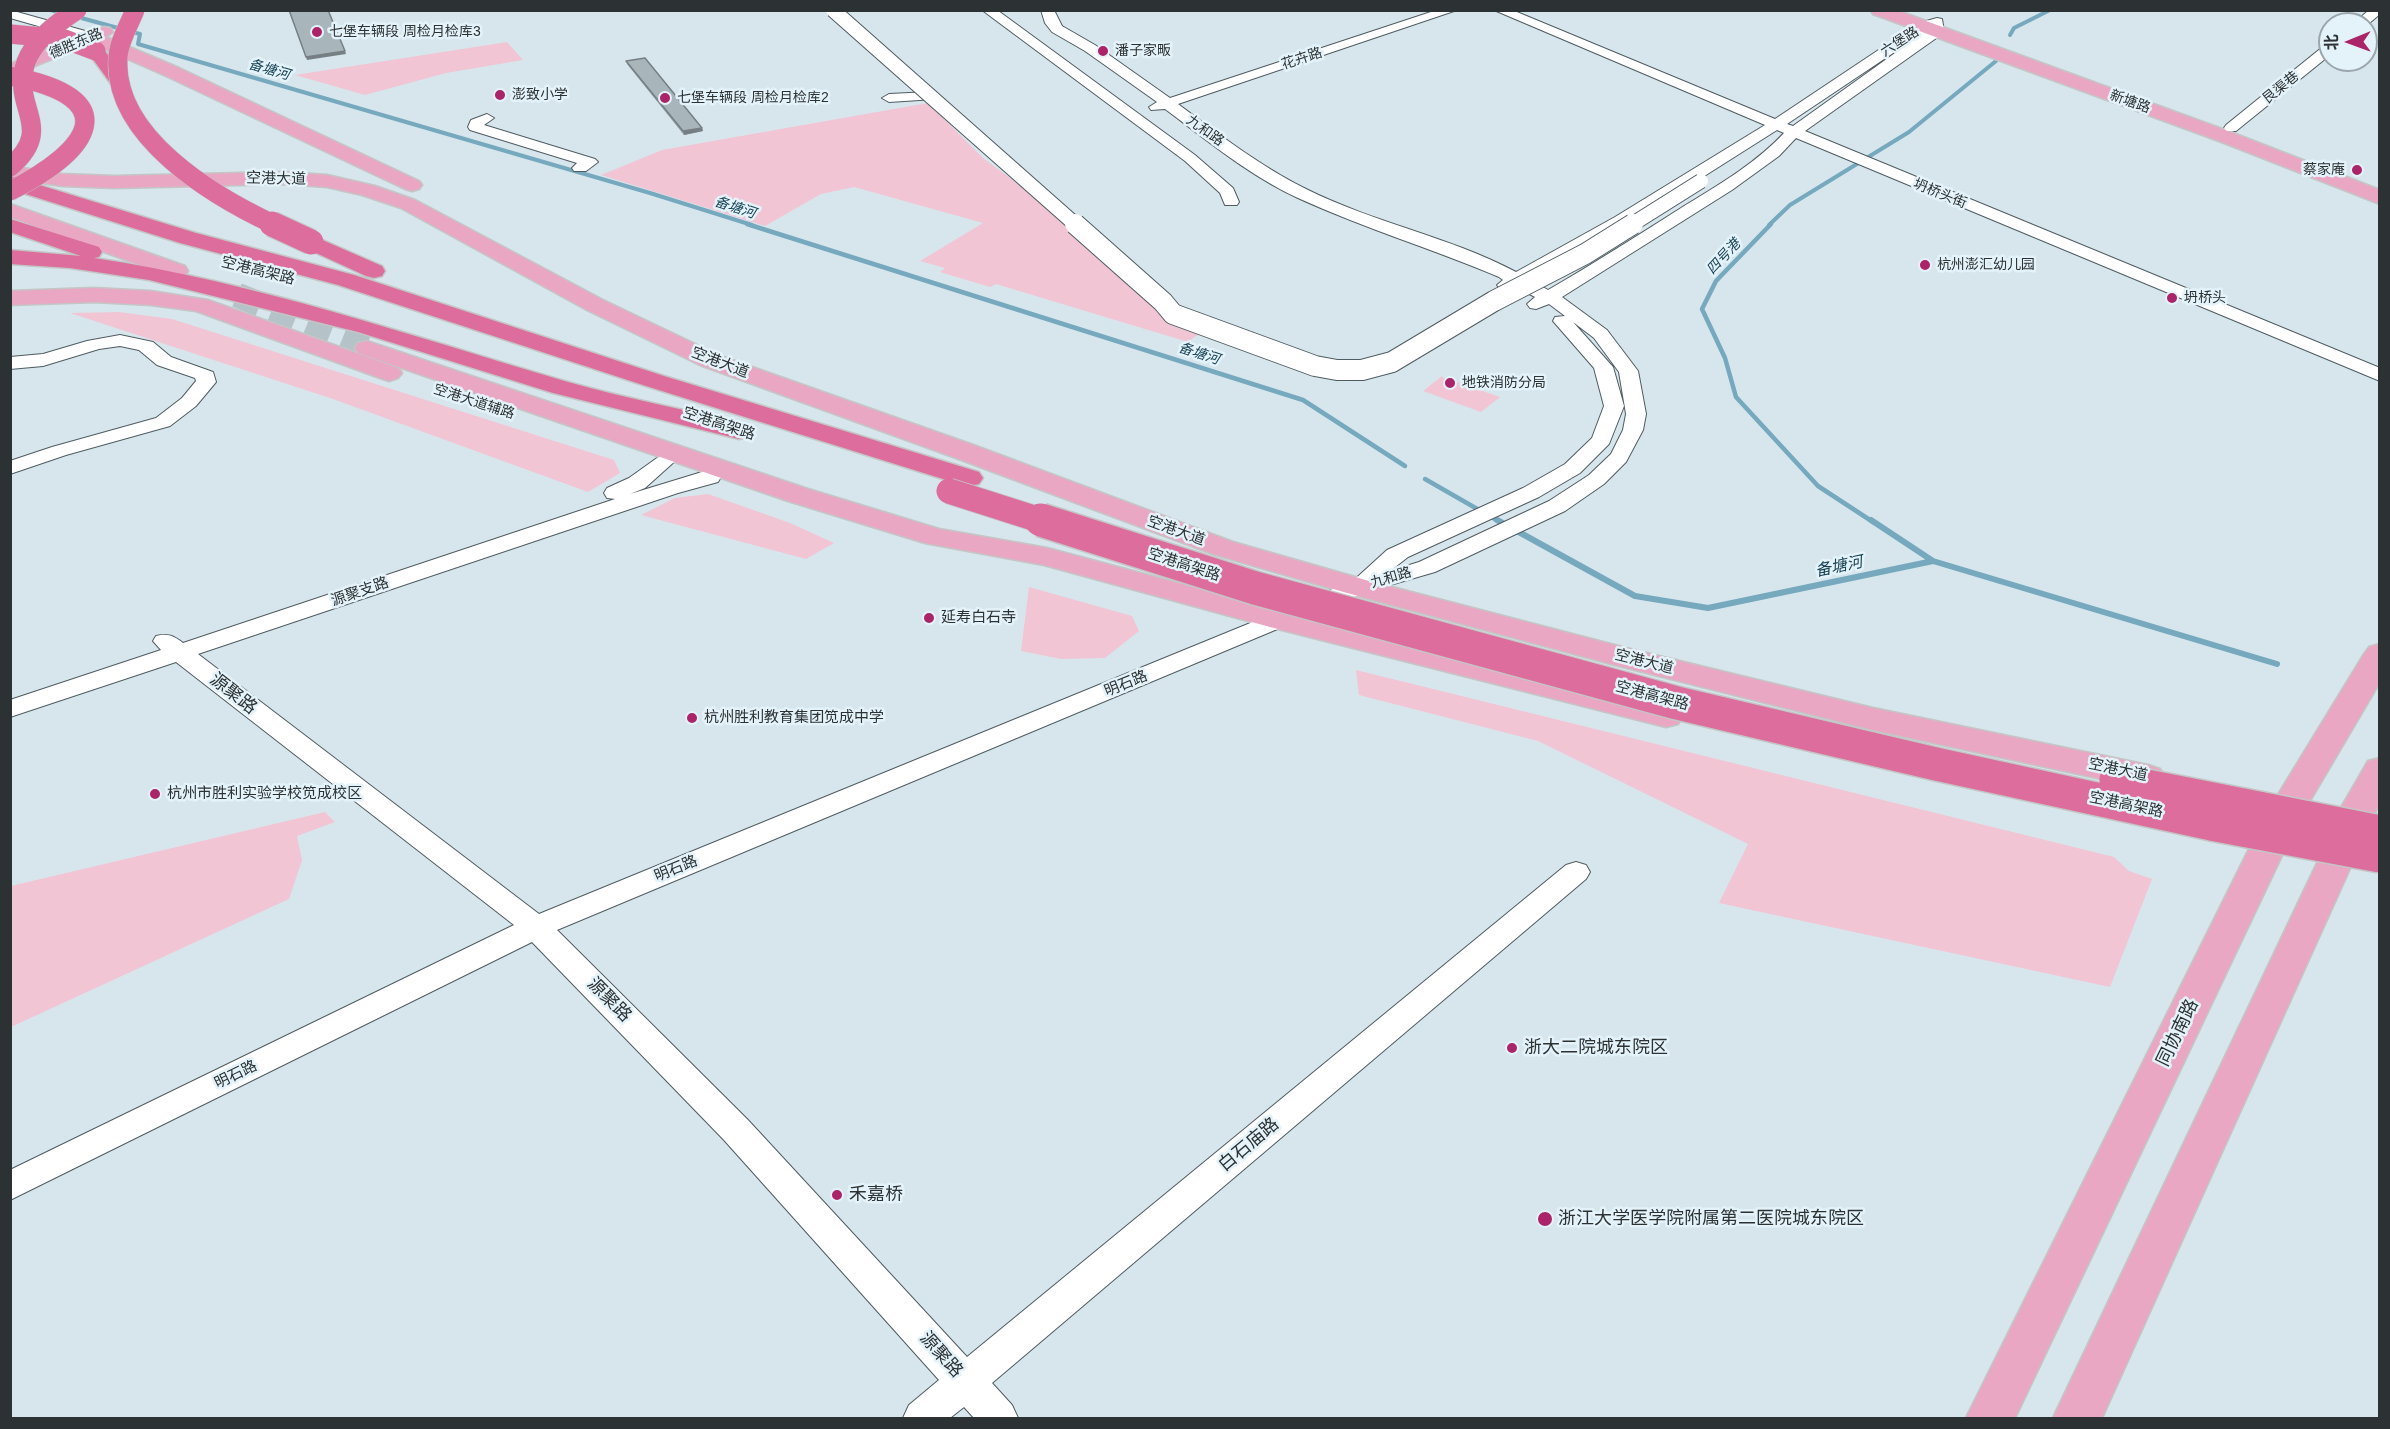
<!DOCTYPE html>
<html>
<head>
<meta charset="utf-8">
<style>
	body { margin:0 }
	#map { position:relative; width:2390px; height:1429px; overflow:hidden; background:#d7e6ed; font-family:Helvetica,"Noto Sans SC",sans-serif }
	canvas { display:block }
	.frame { position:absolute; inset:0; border:12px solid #2c3234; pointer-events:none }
	.north { position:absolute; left:2318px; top:12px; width:60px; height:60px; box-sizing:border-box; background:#e4f3fa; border:2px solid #9aa6ab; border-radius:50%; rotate:269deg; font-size:16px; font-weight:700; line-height:24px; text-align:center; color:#2c3234 }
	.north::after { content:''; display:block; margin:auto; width:21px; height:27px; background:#ab2368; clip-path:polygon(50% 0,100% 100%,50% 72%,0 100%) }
</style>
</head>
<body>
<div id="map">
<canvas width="2390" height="1429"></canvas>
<div class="frame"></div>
<div class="north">北</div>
</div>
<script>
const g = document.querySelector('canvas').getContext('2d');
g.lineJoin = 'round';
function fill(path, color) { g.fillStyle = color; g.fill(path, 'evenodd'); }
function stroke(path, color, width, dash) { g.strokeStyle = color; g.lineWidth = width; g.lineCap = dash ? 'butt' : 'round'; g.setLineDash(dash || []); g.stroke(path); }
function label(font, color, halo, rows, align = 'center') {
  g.font = font + ' Helvetica,"Noto Sans SC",sans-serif'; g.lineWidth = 5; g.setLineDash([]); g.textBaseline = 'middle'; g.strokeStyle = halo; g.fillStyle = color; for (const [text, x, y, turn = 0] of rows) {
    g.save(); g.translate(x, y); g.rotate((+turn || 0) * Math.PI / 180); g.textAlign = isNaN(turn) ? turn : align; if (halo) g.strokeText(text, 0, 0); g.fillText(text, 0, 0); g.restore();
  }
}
const green = new Path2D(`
	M507,42l16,18 -77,13 -81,22 -70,-20z
	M928,103l55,55 226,168 -21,16 -192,-58 -6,3 -50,-15 5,-4 -25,-7 63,-38 -129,-36 -33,7 -56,32 -164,-51 61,-25z
	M119,312l53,7 442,141 6,13 -32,19 -255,-93 -263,-86z
	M1442,376v1l58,20 -19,15 -58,-21z
	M708,494l82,29 44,20 -28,16 -165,-44 34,-17z
	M1029,587l103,29 7,15 -34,27 -44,1 -40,-8z
	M1356,670l758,187 15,14 23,8 -42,108 -391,-84 29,-59 -210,-103 -179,-46z
	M325,812l10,10 -38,14 5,24 -13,39 -278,128v-141z`);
const streamFar2 = new Path2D(`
	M51,10l13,4
	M74,16l66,18 -2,10 512,149 102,32
	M2010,35l4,-7 36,-18
	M1769,225l21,-20 119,-73 87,-71`);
const streamFar1 = new Path2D(`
	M747,224l556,176 102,66
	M1771,224l-55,57 -14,28 23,49 11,39 82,89 55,36
	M1425,479l75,43`);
const stream = new Path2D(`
	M1497,520l138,76 73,12 225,-47 344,103
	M1871,520l62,41`);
const majorTunnel = new Path2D(`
	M237,295l130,53`);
const minor = new Path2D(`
	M10,10l86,24 2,3 -7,4 -81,-23z
	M982,10h15l198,145 38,33 6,14 -2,3h-12l-5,-12 -35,-32z
	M1041,10h13l8,16 33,19 75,53 267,-88h20l-279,94c42,31 83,63 130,86 67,33 142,47 208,82l99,-55 150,-92 -271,-115h18l263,109 144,-96 18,-5 5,1 2,12 -2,3 -137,97 575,237v13l-584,-243 -17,18 -47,34 -170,107 45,33 28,37 3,4 8,43 -3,16 -17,32 -22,22 -39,27 -130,61 -69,20 -809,338 191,190 219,237 599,-492 10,-3 10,3 4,7 -4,7 -594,504 20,22 6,13h-44l-10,-11 -14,11h-47l6,-13 30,-25 -215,-240 -192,-198 -522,258v-30l504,-245 -338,-263 -166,55v-17l151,-50 -8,-9 3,-5c12,-3 18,0 27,7l432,-144 -8,-1 -3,-5 3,-5 22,-10 28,-20 7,-2 7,2 3,4 -29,26 -15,6 72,-22 8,-1 8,1 3,5 -3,5 -40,11 -480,161 341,260 814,-333 34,-31 136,-62 42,-24 27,-26 12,-32 -10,-38 -41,-47 2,-4 10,-1 -16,-12 -13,5 -6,-1 -3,-4 8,-7 -19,-10 -10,3 -6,-1 -3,-4 6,-5 -4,-3c-66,-28 -136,-49 -201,-79 -48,-22 -90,-57 -133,-89l-14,1 -2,-3 8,-5 -72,-51 -33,-19 -7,-9zM1930,28l-137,98 -6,-2 142,-95zM1777,130l7,3c-29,31 -67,53 -103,75 -44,28 -88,56 -133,82l-19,-11 98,-54zM1573,322l21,16 25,34 7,42 -3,16 -12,24 -22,21 -40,26 -130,61 -29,9 18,-14 131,-60 41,-24 29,-29 15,-38 -11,-39z
	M2369,10h11v4l-14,12 -13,-2z
	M2330,44v11l-94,76h-10l-2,-3 2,-3 99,-80z
	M930,92l5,1 2,3 -2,3 -46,3 -7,-4 7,-4z
	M487,114l7,4 -10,7 111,34 3,3 -12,9h-12l-2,-3 5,-5 -107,-33 -2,-3 3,-7z
	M120,335l33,7 18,15 42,15 3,10 -20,24 -26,20 -104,29 -56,19v-13l42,-14 104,-29 26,-20 14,-17 -1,-3 -38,-13 -18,-15 -19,-4 -21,3 -56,17 -33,3v-12l33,-3 44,-13z`);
const major = new Path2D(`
	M1871,10h25l337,123 147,57v14l-161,-63 -346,-127z
	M104,27l6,1 3,4 -7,5 73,31 240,113 3,4 -3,4 -7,2 -7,-2 -239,-113 -75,-33 -81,33v-12z
	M10,166l52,8 52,2 169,-4 44,3 48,11 40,14 188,100 115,55 258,91 257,96 136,39 257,67 247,60 275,57 12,4 5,8 -5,8 -12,4 -275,-59 -262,-66 -264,-71 -134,-39 -257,-96 -256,-93 -113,-55 -186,-102 -39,-13 -35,-8 -44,-3 -169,4 -52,-2 -52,-8z
	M10,204l175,62 3,5 -3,5 -8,2 -8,-2 -159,-59z
	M94,288l57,3 57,9 190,68 4,5 -4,5 -9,3 -9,-3 -184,-67 -45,-6 -57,-3 -84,3v-14z
	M367,341l441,148 131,40 108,19 243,65 376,92 12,3 5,8 -5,8 -12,3 -396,-100 -226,-62 -119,-22 -137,-42 -430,-148 -3,-5 3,-5z
	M2380,644v38l-73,124 -21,41 -271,571h-49l284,-571 21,-41 93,-152 5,-7z
	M2380,758v44l-278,616h-49l265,-557 17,-43 33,-57z`);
const highway = new Path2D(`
	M96,46l6,1 24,33 3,4 -3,4h-12l-27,-37 3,-4z
	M10,176l186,57 158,42 310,101 315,96 4,6 -4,6 -10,2 -10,-2 -313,-98 -308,-101 -158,-42 -170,-54z
	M10,219l89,28 3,5 -3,5 -5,1c162,24 317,78 474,124 59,17 120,28 180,43l4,6 -4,6 -9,2 -186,-46 -195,-61 -209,-52 -79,-12 -60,-4v-14l71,6 -71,-24z
	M311,235l71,31 3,5 -3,5 -8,2 -8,-2 -63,-29 -3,-5 3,-5z`);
const minorBridgeFar1 = new Path2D(`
	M833,10l243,215
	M1631,225l70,-44`);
const minorBridge = new Path2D(`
	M1075,224l88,78 10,12 142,52 22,4h25l30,-8 102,-61 91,-47 48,-30`);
const highwayBridgeFar2 = new Path2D(`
	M135,10c-6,15 -16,31 -17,47 -6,80 97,140 157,168
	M10,34l54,5 32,12
	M10,76c117,22 81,74 0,115
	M10,167c47,-40 0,-59 16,-105 9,-23 31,-39 51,-52`);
const highwayBridgeFar1 = new Path2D(`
	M272,224l39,18
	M949,491l97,31`);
const highwayBridge = new Path2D(`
	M1041,520l214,68 422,115 259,61 275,60 169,32
	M2116,780l264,52`);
const wall = new Path2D(`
	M626,61l76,67 1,3 -19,4 -57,-71z`);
const shadedWall = new Path2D(`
	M345,51l1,3 -39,6 -1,-3z
	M702,128l1,3 -19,4 -1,-4z`);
const building = new Path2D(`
	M289,10h39l17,41 -39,6z
	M645,58l57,70 -19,3 -57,-70z`);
const markers = [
	[317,32,6,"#ab2368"],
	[1103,51,6,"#ab2368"],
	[500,95,6,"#ab2368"],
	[665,98,6,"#ab2368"],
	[2357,170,6,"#ab2368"],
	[1925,265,6,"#ab2368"],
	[2172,298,6,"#ab2368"],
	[1450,383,6,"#ab2368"],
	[929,618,6,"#ab2368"],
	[692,718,6,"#ab2368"],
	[155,794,6,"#ab2368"],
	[1512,1048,6,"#ab2368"],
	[837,1195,6,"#ab2368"],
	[1545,1219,8,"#ab2368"]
];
const farPoinames = [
	["七堡车辆段 周检月检库3",329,32],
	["潘子家畈",1115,51],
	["澎致小学",512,95],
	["七堡车辆段 周检月检库2",677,98],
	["蔡家庵",2345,170,"right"],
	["杭州澎汇幼儿园",1937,265],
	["坍桥头",2184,298],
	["地铁消防分局",1462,383]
];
const farStreetnames = [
	["六堡路",1900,42,-33],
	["德胜东路",76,44,-23],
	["花卉路",1302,59,-18],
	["艮渠巷",2281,88,-39],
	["新塘路",2130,102,20],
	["九和路",1205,131,35],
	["坍桥头街",1940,194,22],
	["空港大道辅路",474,402,18],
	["九和路",1391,578,-16]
];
const farWaternames = [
	["备塘河",269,70,16],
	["备塘河",735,208,18],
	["四号港",1724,257,-47],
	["备塘河",1199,354,18]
];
const streetNames = [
	["空港大道",276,179,1],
	["空港高架路",258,271,14],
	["空港大道",720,363,21],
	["空港高架路",719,424,18],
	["空港大道",1176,531,20],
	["空港高架路",1184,565,18],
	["源聚支路",360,592,-19],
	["空港大道",1644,662,14],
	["明石路",1126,684,-22],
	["空港高架路",1652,696,15],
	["空港大道",2118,770,12],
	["空港高架路",2126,805,12],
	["明石路",676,869,-22],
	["明石路",236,1075,-26]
];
const poiNames = [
	["延寿白石寺",941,618],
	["杭州胜利教育集团笕成中学",704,718],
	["杭州市胜利实验学校笕成校区",167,794]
];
const waterNames = [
	["备塘河",1839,567,-12]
];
const nearStreetnames = [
	["源聚路",233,694,38],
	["源聚路",609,1000,45],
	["同协南路",2178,1033,-64],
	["白石庙路",1249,1145,-40],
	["源聚路",941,1355,48]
];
const nearPoinames = [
	["浙大二院城东院区",1524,1048],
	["禾嘉桥",849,1195],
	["浙江大学医学院附属第二医院城东院区",1558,1219]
];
fill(green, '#f1c5d4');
stroke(streamFar2, '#76a8be', 4);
stroke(streamFar1, '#76a8be', 4.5);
stroke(stream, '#76a8be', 6);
stroke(majorTunnel, '#b5c2c8', 25, [25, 13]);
stroke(minor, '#4f5c62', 2);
stroke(major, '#c4c6c6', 3);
stroke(highway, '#c4c6c6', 3);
fill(minor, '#fff');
fill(major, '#eaa7c4');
fill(highway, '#dc6d9c');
stroke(minorBridgeFar1, '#4f5c62', 16, []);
stroke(minorBridge, '#4f5c62', 22, []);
stroke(highwayBridgeFar2, '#c4c6c6', 20, []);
stroke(highwayBridgeFar1, '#c4c6c6', 27, []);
stroke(highwayBridge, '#c4c6c6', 36, []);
stroke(minorBridgeFar1, '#fff', 14);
stroke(minorBridge, '#fff', 20);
stroke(highwayBridgeFar2, '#dc6d9c', 19);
stroke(highwayBridgeFar1, '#dc6d9c', 25);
stroke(highwayBridge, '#dc6d9c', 33);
fill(wall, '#909da2');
fill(shadedWall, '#767f84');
fill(building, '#a8b6bc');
stroke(building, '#767f84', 1.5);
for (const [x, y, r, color] of markers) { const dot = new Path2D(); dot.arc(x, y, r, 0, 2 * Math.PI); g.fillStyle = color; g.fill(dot); stroke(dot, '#e4f3fa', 2); }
label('14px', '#2c3234', '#e4f3fa', farPoinames, 'left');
label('14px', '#2c3234', '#e4f3fa', farStreetnames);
label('italic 14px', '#194455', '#e4f3fa', farWaternames);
label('15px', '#2c3234', '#e4f3fa', streetNames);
label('15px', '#2c3234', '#e4f3fa', poiNames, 'left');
label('italic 16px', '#194455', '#e4f3fa', waterNames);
label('18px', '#2c3234', '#e4f3fa', nearStreetnames);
label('18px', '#2c3234', '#e4f3fa', nearPoinames, 'left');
</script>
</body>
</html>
